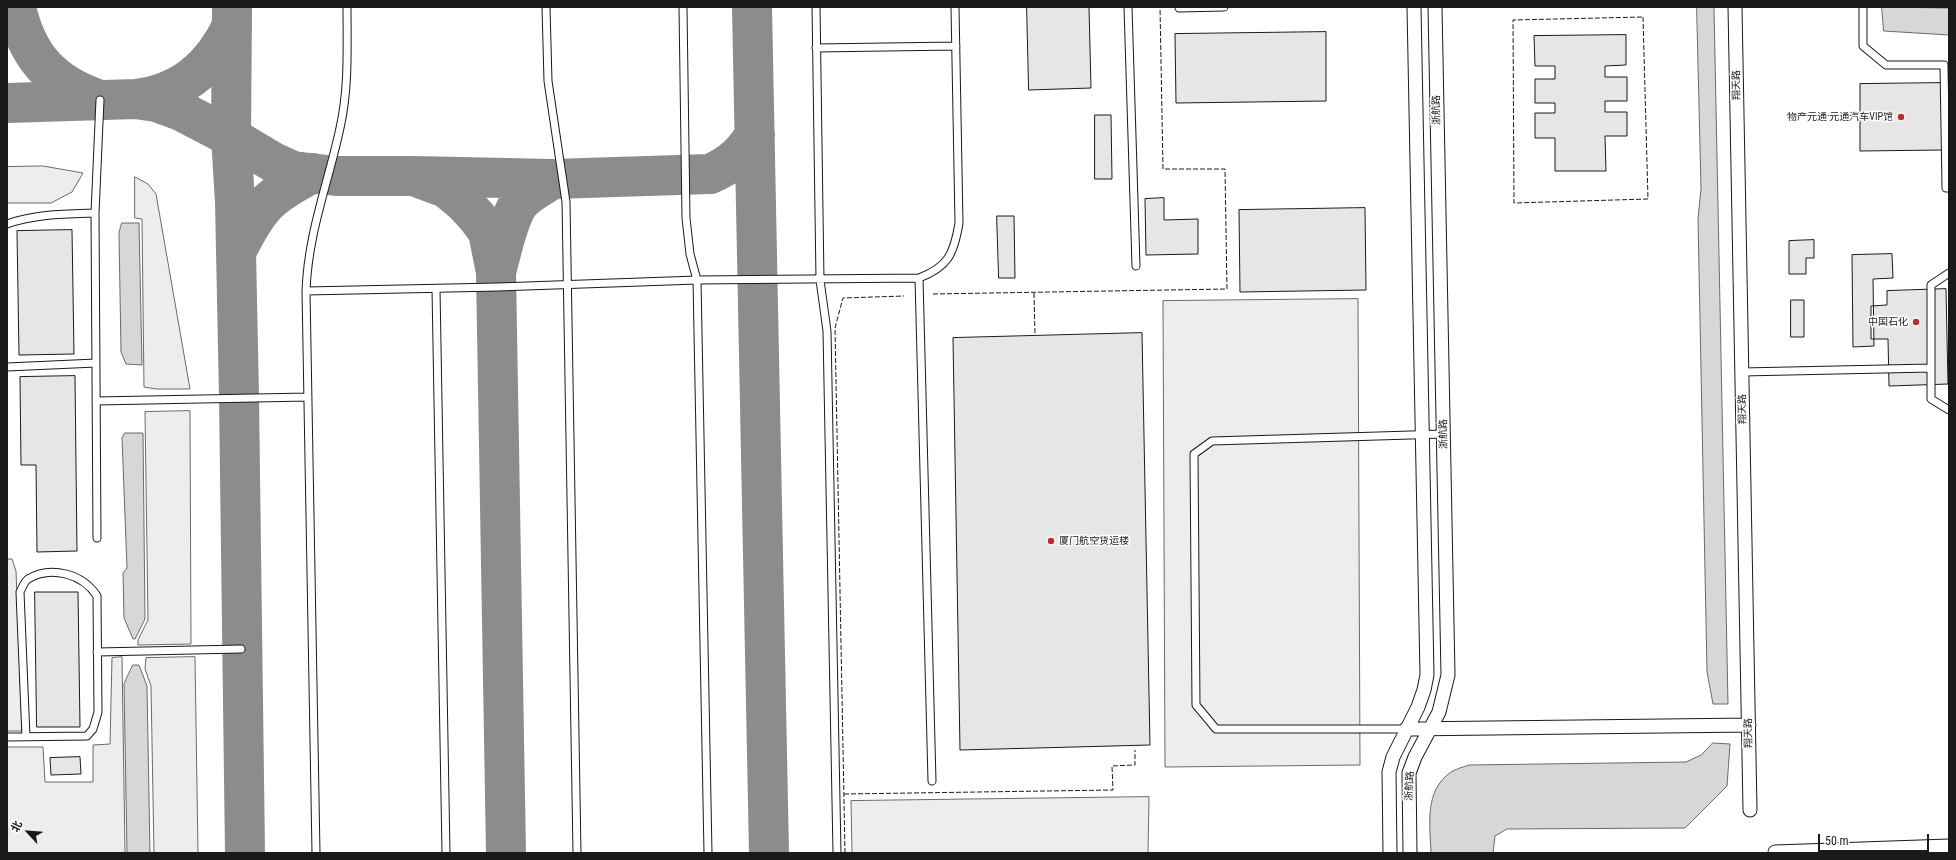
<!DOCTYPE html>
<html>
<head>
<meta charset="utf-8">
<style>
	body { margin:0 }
	#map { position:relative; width:1956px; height:860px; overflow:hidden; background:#fff; font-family:"Roboto Condensed","Noto Sans SC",sans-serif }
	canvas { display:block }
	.frame { position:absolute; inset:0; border:8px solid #1a1a1a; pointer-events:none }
	.north { position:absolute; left:8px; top:812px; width:40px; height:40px; -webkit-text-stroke:3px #fff; paint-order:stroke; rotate:296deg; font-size:11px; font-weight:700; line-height:16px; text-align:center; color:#1a1a1a }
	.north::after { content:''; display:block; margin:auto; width:14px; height:18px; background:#1a1a1a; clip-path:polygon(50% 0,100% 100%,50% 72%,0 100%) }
	.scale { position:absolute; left:1818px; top:834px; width:111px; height:18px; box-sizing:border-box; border:2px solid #1a1a1a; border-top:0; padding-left:5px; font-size:12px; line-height:14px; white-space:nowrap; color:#1a1a1a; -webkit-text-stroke:3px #fff; paint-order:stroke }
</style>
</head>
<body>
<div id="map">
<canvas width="1956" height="860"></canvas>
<div class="frame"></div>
<div class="north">北</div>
<div class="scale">50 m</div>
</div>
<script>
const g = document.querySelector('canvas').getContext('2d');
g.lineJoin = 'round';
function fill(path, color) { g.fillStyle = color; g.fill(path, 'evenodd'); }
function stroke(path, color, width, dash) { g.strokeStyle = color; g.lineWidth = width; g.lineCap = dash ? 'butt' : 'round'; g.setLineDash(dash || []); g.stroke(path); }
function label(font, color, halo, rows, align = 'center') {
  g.font = font + ' "Roboto Condensed","Noto Sans SC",sans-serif'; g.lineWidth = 3; g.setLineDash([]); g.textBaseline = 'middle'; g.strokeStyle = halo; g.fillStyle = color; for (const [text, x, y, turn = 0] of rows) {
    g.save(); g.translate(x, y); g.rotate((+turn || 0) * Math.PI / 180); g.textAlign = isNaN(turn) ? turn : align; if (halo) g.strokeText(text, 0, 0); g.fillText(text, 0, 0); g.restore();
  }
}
const built = new Path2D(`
	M43,166l40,7 -11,19 -21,11h-44v-36z
	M135,177l13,7 8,10 34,195h-34l-12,-2 -2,-168 -7,-1z
	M1358,299l2,466 -195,2 -2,-466z
	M190,411l1,233 -53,1v-5l10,-20 -3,-208z
	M7,559h5l4,12 6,160h-15z
	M122,657l3,196h-118v-106h36l2,35h48v-37l17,-1 2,-86z
	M195,657l3,196h-44l-3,-167 -6,-17 1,-11z
	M1149,797l-1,56h-296l-1,-52z`);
const water = new Path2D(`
	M1697,7h17l14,697h-15l-6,-32 -9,-453 3,-30z
	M1882,7l67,1v27l-65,-4z
	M122,223h17l3,142 -16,-1 -5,-12 -2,-119z
	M125,433h18l2,186 -10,20h-2l-9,-21 -1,-45 4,-5 -5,-130z
	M133,665h6l8,21 3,167h-23l-3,-169z
	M1713,743l17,1 -3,42 -42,42 -178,1 -12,7 -2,17h-62c-1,-29 -7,-62 20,-81 5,-3 12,-5 18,-7l217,-3 15,-7z`);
const taxiway = new Path2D(`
	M16,7c11,50 36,77 84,93
	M232,7l-1,130 4,65 4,195 6,456
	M752,7l17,846
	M136,99c47,-6 76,-32 96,-73
	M7,103l129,-4 20,3 25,9 50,26 42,25 20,9 43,5h77l140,3 157,-5c21,-9 34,-21 45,-40
	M419,178l27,10 18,15 13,14 11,15 8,40 10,581
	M236,252c23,-46 31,-55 77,-79
	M496,272c5,-18 12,-52 22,-67 8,-11 24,-19 35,-26`);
const building = new Path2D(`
	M1027,7h62l2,81 -62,2z
	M1326,32v69l-150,2 -1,-69z
	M1626,35v30l-21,1v11h22v24h-22v11h22v24h-22l1,35h-51v-33h-20v-25h20v-10h-20v-24h20v-13h-20l-1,-30z
	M1941,83l1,67 -82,1v-67z
	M1095,115h16l1,64h-17z
	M1164,198v22l34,-1v35l-52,1 -1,-56z
	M1365,208l1,82 -126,2 -1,-82z
	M997,216h17l1,62h-16z
	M72,230l2,124 -55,1 -2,-124z
	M1814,240v18h-8v16h-17v-33z
	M1892,254l1,24 -20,1 1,67 -21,1 -1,-92z
	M1946,289l2,95 -59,2 -1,-47h-17v-33l16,-1v-14z
	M1791,300h13v37h-13z
	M1142,333l8,412 -190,5 -7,-412z
	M75,376l2,175 -40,1 -1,-87h-15l-1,-88z
	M35,592h43l2,135h-43z
	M80,757l1,17 -30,1 -1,-17z`);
const service = new Path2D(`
	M546,7l2,74 18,121 11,651
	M683,7l3,211 4,36 7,26 11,573
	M816,7l4,273 7,51 10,522
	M1128,7l8,259
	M1863,7v39l23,19h58l2,123h3
	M1179,8l45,-1
	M816,48l140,-2
	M7,224c28,-10 58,-10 88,-11
	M1949,273l-18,12v114l18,11
	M919,278l13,503
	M436,289l10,564
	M306,291l192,-4 199,-7 222,-2c29,-11 35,-24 40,-55l-4,-216
	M7,367l89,-4
	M1742,372l189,-4
	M96,401l212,-4
	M97,538l-2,-325 5,-113
	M97,652l144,-3
	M1406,729h-190l-20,-24 -2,-251 18,-13 232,-7
	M7,737l80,-1 6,-7 5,-17 -1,-116c-14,-22 -46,-31 -69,-17 -4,3 -6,9 -8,13l6,145
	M316,853l-10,-562c2,-58 22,-107 34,-163 9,-40 7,-80 7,-121`);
const minor = new Path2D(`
	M1735,7l15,803
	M1406,729l343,-4
	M1775,852l174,-6
	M1390,853l-1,-81 4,-15 25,-50 6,-17 3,-15 -13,-668
	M1410,853l-1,-80 6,-16 24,-45 9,-37 -13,-668`);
const fence = new Path2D(`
	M1643,17l5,182 -134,4 -1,-183z
	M1034,293l1,41
	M933,294l294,-5 -2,-120h-62l-3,-162
	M844,794l269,-4 -1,-24 23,-1v-15
	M845,853l-10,-525 8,-30 61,-2`);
const markers = [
	[1901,117,4,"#c62828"],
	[1916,322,4,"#c62828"],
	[1051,541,4,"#c62828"]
];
const streetNames = [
	["翔天路",1737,85,-91],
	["浙航路",1437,110,-91],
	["翔天路",1743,409,-91],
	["浙航路",1444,434,-91],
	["翔天路",1749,733,-91],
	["浙航路",1410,786,-87]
];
const poiNames = [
	["物产元通·元通汽车VIP馆",1893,117],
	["中国石化",1908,322],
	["厦门航空货运楼",1059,541,"left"]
];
fill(built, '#ededed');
stroke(built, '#6a6a6a', 1);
fill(water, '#d7d7d7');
stroke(water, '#6a6a6a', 1);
stroke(taxiway, '#8c8c8c', 40);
fill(building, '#e6e6e6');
stroke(building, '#1a1a1a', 1);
stroke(service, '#1a1a1a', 9);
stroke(minor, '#1a1a1a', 15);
stroke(service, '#fff', 7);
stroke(minor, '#fff', 13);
stroke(fence, '#1a1a1a', 1, [5, 2]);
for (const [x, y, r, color] of markers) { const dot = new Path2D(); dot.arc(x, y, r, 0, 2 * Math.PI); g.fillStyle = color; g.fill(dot); stroke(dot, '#fff', 1.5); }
label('10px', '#1a1a1a', '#fff', streetNames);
label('10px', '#1a1a1a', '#fff', poiNames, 'right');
</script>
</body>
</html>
